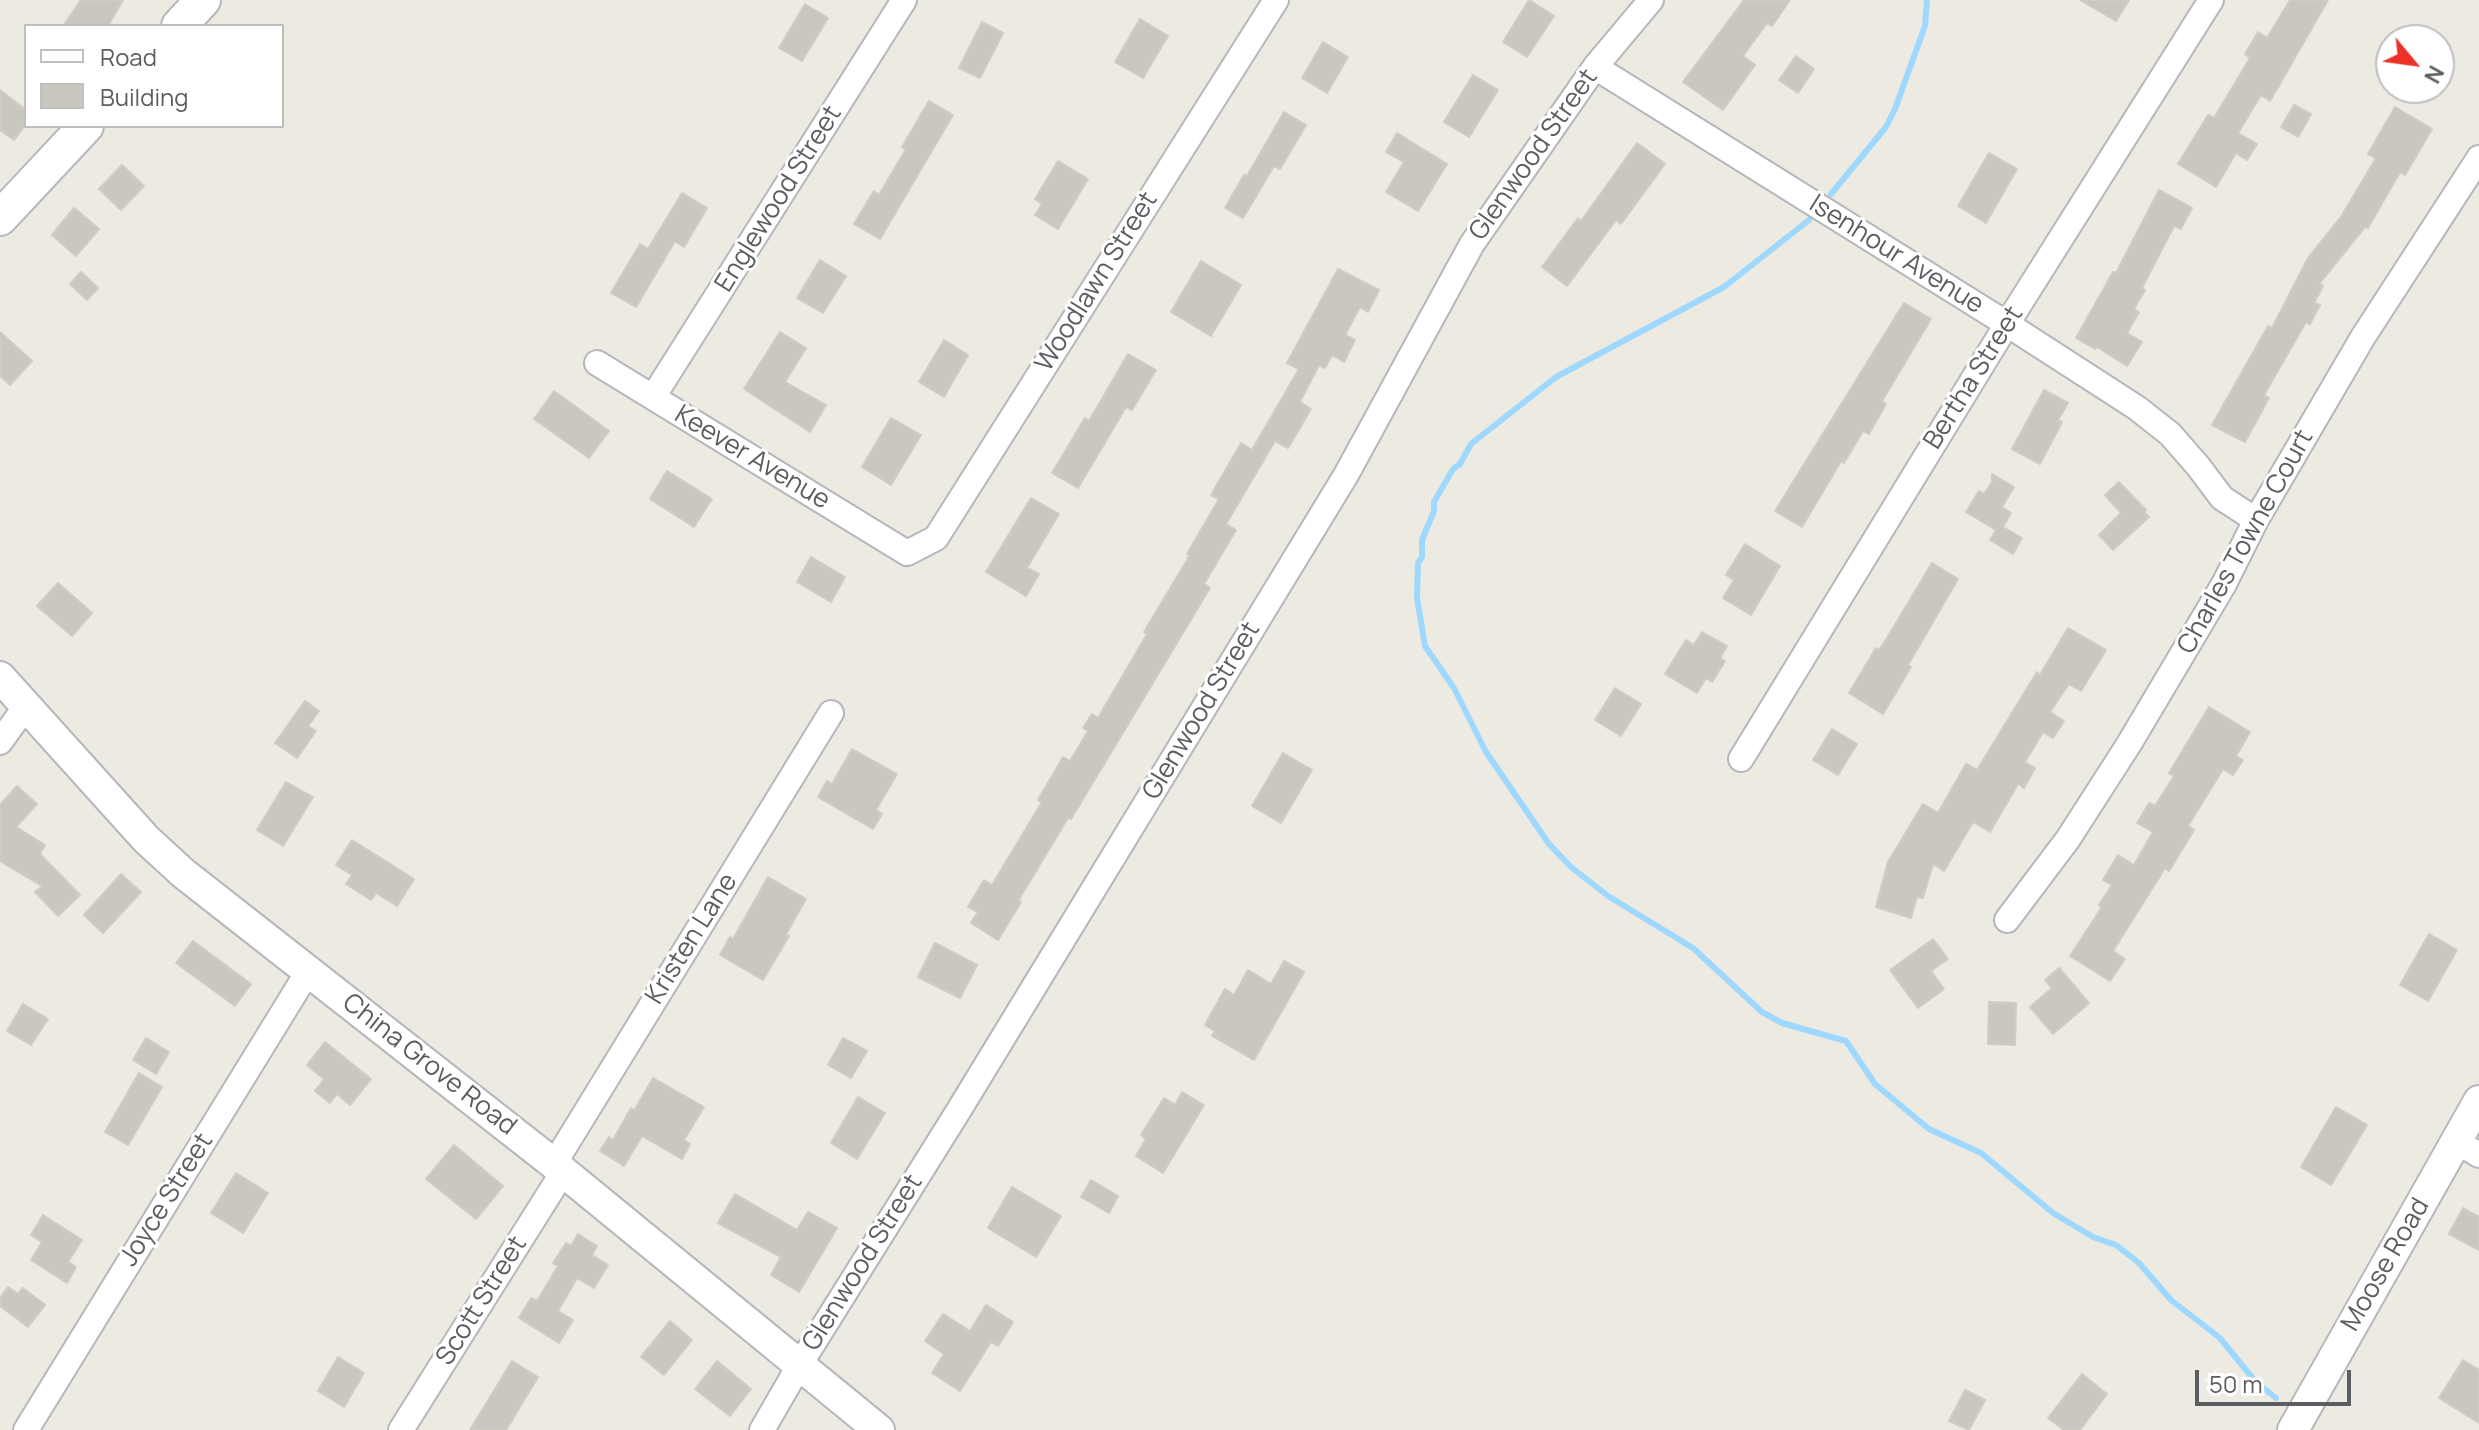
<!DOCTYPE html>
<html>
<head>
<meta charset="utf-8">
<style>
	body { margin:0 }
	#map { position:relative; width:2479px; height:1430px; overflow:hidden; background:#edeae1; font-family:Manrope,sans-serif }
	canvas { display:block }
	.legend { position:absolute; left:24px; top:24px; width:260px; height:104px; box-sizing:border-box; background:#fff; border:2px solid #bdbfc0; margin:0; padding:10px 14px; list-style:none; font-size:24px; color:#5a5e62 }
	.legend li { display:flex; align-items:center; gap:16px; height:40px }
	.legend b { width:40px; border:2px solid #bdbfc0 }
	.north { position:absolute; left:2375px; top:24px; width:80px; height:80px; box-sizing:border-box; background:#fff; border:2px solid #bdbfc0; border-radius:50%; rotate:119deg; font-size:22px; font-weight:700; line-height:32px; text-align:center; color:#5a5e62 }
	.north::after { content:''; display:block; margin:auto; width:28px; height:36px; background:#ec3228; clip-path:polygon(50% 0,100% 100%,50% 72%,0 100%) }
	.scale { position:absolute; left:2195px; top:1370px; width:156px; height:36px; box-sizing:border-box; border:4px solid #5a5e62; border-top:0; padding-left:10px; font-size:24px; line-height:28px; white-space:nowrap; color:#5a5e62; -webkit-text-stroke:6px #fff; paint-order:stroke }
</style>
</head>
<body>
<div id="map">
<canvas width="2479" height="1430"></canvas>
<ul class="legend">
<li><b style="height:10px;background:#fff"></b>Road</li>
<li><b style="height:22px;background:#cac6c0"></b>Building</li>
</ul>
<div class="north">N</div>
<div class="scale">50 m</div>
</div>
<script>
const g = document.querySelector('canvas').getContext('2d');
g.lineJoin = 'round';
function stroke(path, color, width, dash) { g.strokeStyle = color; g.lineWidth = width; g.lineCap = dash ? 'butt' : 'round'; g.setLineDash(dash || []); g.stroke(path); }
function fill(path, color) { g.fillStyle = color; g.fill(path, 'evenodd'); }
function label(font, color, halo, rows, align = 'center') {
  g.font = font + ' Manrope,sans-serif'; g.lineWidth = 6; g.setLineDash([]); g.textBaseline = 'middle'; g.strokeStyle = halo; g.fillStyle = color; for (const [text, x, y, turn = 0] of rows) {
    g.save(); g.translate(x, y); g.rotate((+turn || 0) * Math.PI / 180); g.textAlign = isNaN(turn) ? turn : align; if (halo) g.strokeText(text, 0, 0); g.fillText(text, 0, 0); g.restore();
  }
}
const stream = new Path2D(`
	M1831,194l55,-67 9,-18 30,-83 2,-26
	M1809,220l-85,67 -168,90 -85,67 -11,20 -7,5 -19,33v9l-12,29v17l-4,6 -1,35 8,48 29,42 32,64 63,92 22,23 37,29 85,52 69,64 20,11 64,18 29,43 54,45 52,24 72,60 40,24 23,8 23,18 32,37 49,38 35,43 21,17`);
const building = new Path2D(`
	M81,0h42l-15,26h-45z
	M1529,0l25,16 -27,41 -24,-15z
	M1744,0h46l-18,26 -5,-3 -24,33 12,9 -32,45 -40,-28z
	M2080,0h49l-13,21z
	M2290,0h38l-58,101 -9,-6 -23,38 19,11 -10,16 -11,-7 -20,34 -38,-23 30,-49 6,3 36,-60 -5,-4 13,-22 9,6z
	M805,4l23,14 -26,43 -23,-13z
	M1140,19l28,17 -25,42 -28,-16z
	M982,22l21,11 -23,45 -21,-10z
	M1323,42l25,15 -21,36 -25,-15z
	M1796,56l18,13 -16,24 -19,-13z
	M1473,75l25,15 -29,47 -25,-15z
	M0,90l26,20v14l-12,16 -14,-10z
	M929,101l24,14 -73,124 -26,-15 20,-33 5,4 27,-46 -4,-2z
	M2294,105l17,9 -13,23 -17,-10z
	M2395,107l37,22 -27,46 -5,-3 -32,56 -3,-1 -46,57 4,2 -9,17 6,2 -10,19 -4,-2 -42,73 5,3 -24,44 -33,-17 56,-99 4,2 36,-70 33,-41 35,-59 -8,-4z
	M1284,112l22,13 -26,44 -6,-3 -31,52 -18,-10 19,-33 3,1z
	M1397,133l50,31 -29,47 -32,-19 18,-30 -18,-10z
	M1637,143l28,21 -44,60 -5,-4 -49,66 -25,-19 36,-49 3,3z
	M1989,153l28,16 -31,54 -28,-17z
	M1058,161l30,18 -30,50 -23,-14 7,-11 -7,-5z
	M122,165l22,21 -23,24 -22,-21z
	M2159,190l33,18 -11,21 -7,-3 -32,62 3,2 -11,19 5,3 -12,21 15,9 -15,24 -30,-19 -2,2 -19,-11 37,-66 3,1z
	M682,193l25,15 -23,39 -9,-6 -39,66 -25,-14 29,-49 8,5z
	M74,208l25,21 -23,27 -24,-21z
	M820,260l26,16 -23,37 -26,-15z
	M1201,261l40,24 -30,51 -40,-24z
	M1338,269l41,21 -11,22 -8,-5 -15,28 10,5 -11,22 -12,-7 -7,13 -6,-3 -19,37 11,7 -23,39 -13,-7 -49,83 10,6 -32,54 6,4 -139,231 -3,-1 -50,83 3,1 -23,38 -27,-17 7,-11 -10,-5 16,-27 8,5 50,-83 -4,-2 25,-43 7,4 18,-30 -5,-3 9,-14 6,4 49,-84 -3,-2 46,-77 -3,-1 32,-55 -8,-4 30,-52 11,7 47,-81 -12,-6z
	M81,272l17,16 -11,12 -17,-16z
	M1904,303l27,16 -49,82 4,3 -17,30 -6,-3 -19,32 -3,-2 -39,66 -27,-16z
	M0,332l32,29 -22,24 -10,-9z
	M780,332l26,16 -21,34 41,23 -16,27 -66,-43z
	M944,340l24,15 -24,42 -25,-15z
	M1128,354l28,16 -24,40 -6,-3 -48,81 -26,-15 33,-55 4,3z
	M2044,390l24,13 -10,17 4,2 -22,42 -28,-15z
	M554,391l55,40 -20,27 -55,-39z
	M891,418l30,17 -30,50 -29,-18z
	M667,471l45,28 -18,28 -44,-28z
	M1992,474l22,13 -12,20 9,6 -8,14 19,11 -9,16 -23,-14 6,-10 -30,-18 13,-21 5,3 8,-12z
	M2119,482l27,28 -2,2 5,5 -36,33 -14,-15 22,-22 -16,-18z
	M1031,498l28,16 -32,54 12,6 -13,22 -40,-24z
	M1745,544l35,22 -29,49 -28,-17 11,-18 -8,-5z
	M811,557l34,20 -14,25 -34,-20z
	M1932,563l26,16 -50,86 3,2 -28,47 -34,-21 27,-45 3,2 8,-12z
	M58,583l34,30 -20,23 -35,-30z
	M2068,628l38,22 -25,41 -12,-7 -19,28 14,9 -11,17 -10,-6 -18,30 10,6 -11,20 -6,-4 -28,48 -17,-10 -29,49 -11,-7 -10,34 -6,-1 -6,21 -35,-11 12,-45 35,-58 15,9 28,-49 11,6 60,-98 3,3z
	M1702,632l25,14 -7,12 5,3 -13,21 -6,-4 -9,15 -32,-19 21,-34 8,5z
	M1615,688l26,16 -20,32 -26,-16z
	M305,701l14,10 -11,15 8,5 -19,27 -22,-15z
	M2209,707l41,25 -14,24 7,4 -10,15 -10,-6 -35,57 6,4 -25,41 -4,-3 -52,83 12,8 -15,22 -40,-25 32,-49 -3,-2 13,-20 -9,-5 15,-25 16,10 19,-33 -16,-9 12,-20 6,3 19,-30 -5,-3z
	M1832,729l25,15 -19,31 -25,-15z
	M852,749l45,25 -21,36 6,4 -9,15 -55,-32 9,-16 5,3z
	M1283,753l29,17 -31,53 -29,-17z
	M286,782l27,15 -30,49 -26,-16z
	M17,786l20,18 -21,23 29,18 -5,9 40,41 -22,21 -23,-24 7,-6 -42,-25v-56z
	M352,840l62,39 -17,27 -21,-13 -5,7 -25,-16 6,-9 -16,-10z
	M121,874l20,18 -38,41 -19,-18z
	M768,877l38,22 -20,35 3,2 -26,44 -43,-25 10,-18 3,2z
	M2429,934l28,16 -29,51 -28,-16z
	M1933,939l15,20 -17,12 13,18 -26,19 -28,-38z
	M193,941l58,43 -16,22 -59,-43z
	M935,943l42,22 -17,33 -42,-21z
	M1284,961l20,11 -50,88 -42,-24 3,-5 -10,-6 20,-36 9,6 14,-25 23,14z
	M2059,968l30,35 -36,31 -23,-27 22,-19 -7,-8z
	M1989,1002l27,1 -1,42 -27,-1z
	M23,1004l25,15 -17,26 -24,-14z
	M146,1038l23,14 -13,22 -23,-14z
	M843,1038l24,13 -16,27 -23,-13z
	M325,1042l46,37 -21,26 -13,-11 -7,9 -15,-12 9,-12 -17,-14z
	M139,1073l23,14 -34,58 -23,-13z
	M653,1078l51,29 -20,33 6,4 -8,15 -40,-23 -18,30 -24,-15 9,-14 4,3 18,-32 3,3z
	M1182,1092l22,13 -41,68 -27,-17 10,-17 -5,-4 23,-37 11,7z
	M858,1097l27,16 -28,46 -26,-16z
	M2336,1107l31,18 -36,60 -30,-18z
	M454,1145l49,41 -27,33 -50,-40z
	M236,1173l32,20 -25,40 -32,-20z
	M1091,1180l27,16 -9,17 -28,-16z
	M1012,1187l49,29 -25,41 -48,-29z
	M735,1194l62,36 11,-18 29,16 -38,64 -28,-17 10,-18 -63,-34z
	M2463,1208l16,9v33l-30,-16z
	M43,1215l39,25 -14,22 8,5 -9,16 -36,-23 11,-18 -11,-7z
	M578,1234l19,12 -5,9 16,10 -14,23 -17,-10 -19,33 15,9 -14,23 -40,-25 12,-20 6,3 21,-35 -5,-3 13,-20 5,3z
	M8,1287l10,7 5,-6 22,17 -17,22 -28,-21v-8z
	M986,1305l27,17 -15,24 -7,-4 -31,49 -28,-18 12,-19 -19,-13 18,-27 27,17z
	M670,1321l22,19 -28,35 -23,-18z
	M338,1357l26,16 -20,34 -26,-16z
	M2463,1360l16,10v53l-40,-25z
	M512,1361l26,16 -32,53h-36z
	M717,1361l34,28 -21,27 -35,-27z
	M2082,1374l25,20 -27,36h-16l-16,-12z
	M1965,1390l20,10 -16,30 -20,-9z`);
const minor = new Path2D(`
	M1595,67l412,257 130,84 33,26 28,32 24,32 34,22
	M597,363l310,190 29,-15 340,-538
	M653,397l251,-397
	M0,742l26,-36
	M1741,759l266,-435 204,-324
	M2007,920l61,-81 61,-95 95,-160 32,-64 107,-183 116,-179
	M2456,1141l23,14
	M554,1164l277,-451
	M26,1430l283,-460
	M401,1430l162,-258
	M762,1430l37,-64 160,-256 387,-635 126,-231 123,-177 56,-67`);
const tertiary = new Path2D(`
	M0,677l146,162 37,34 371,291 325,266
	M2293,1430l186,-329`);
const secondary = new Path2D(`
	M179,26l24,-26
	M0,218l86,-92`);
const streetNames = [
	["Glenwood Street",1534,155,-55],
	["Englewood Street",779,199,-58],
	["Isenhour Avenue",1896,255,32],
	["Woodlawn Street",1097,282,-58],
	["Bertha Street",1974,378,-58],
	["Keever Avenue",752,458,31],
	["Charles Towne Court",2246,542,-61],
	["Glenwood Street",1202,711,-59],
	["Kristen Lane",692,939,-58],
	["China Grove Road",429,1065,38],
	["Joyce Street",167,1200,-58],
	["Glenwood Street",863,1263,-58],
	["Moose Road",2386,1265,-60],
	["Scott Street",482,1301,-58]
];
stroke(stream, '#9fd8ff', 6);
fill(building, '#cac6c0');
stroke(building, '#d2cbbf', 2);
stroke(minor, '#b4b7bc', 28);
stroke(tertiary, '#b4b7bc', 34);
stroke(secondary, '#b5b8be', 38);
stroke(minor, '#fff', 24);
stroke(tertiary, '#fff', 30);
stroke(secondary, '#fff', 34);
label('26px', '#5a5e62', '#fff', streetNames);
</script>
</body>
</html>
